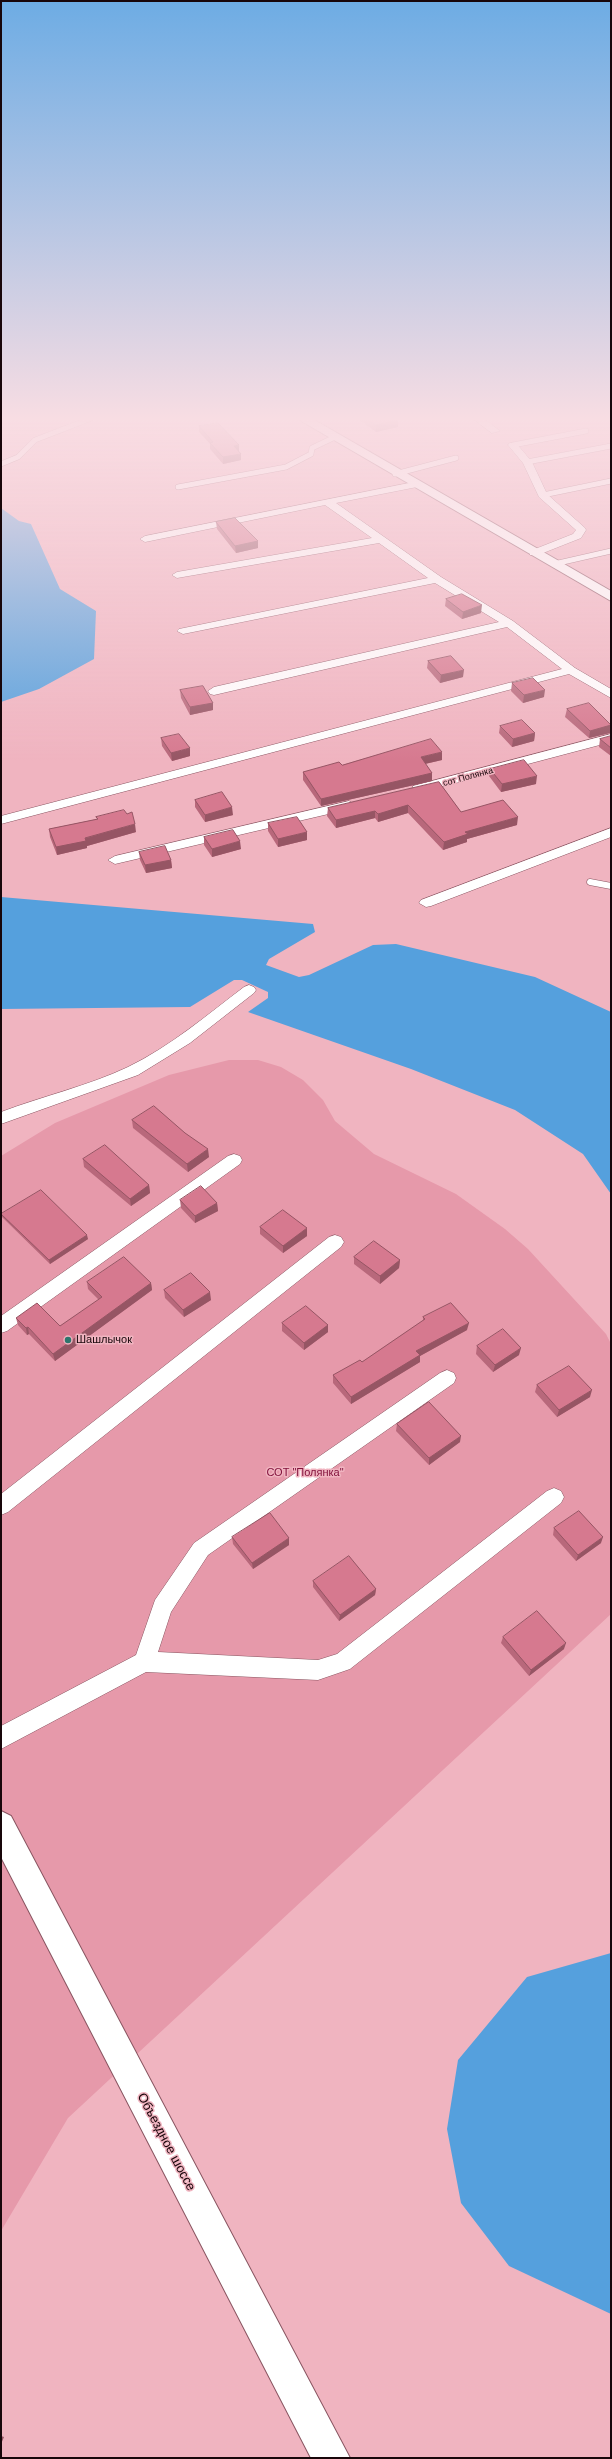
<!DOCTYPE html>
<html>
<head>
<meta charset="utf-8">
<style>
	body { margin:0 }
	#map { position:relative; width:612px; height:2459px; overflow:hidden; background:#f0b4c0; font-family:Arial,sans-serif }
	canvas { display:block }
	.frame { position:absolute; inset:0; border:2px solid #18060a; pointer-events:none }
</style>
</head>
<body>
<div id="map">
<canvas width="612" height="2459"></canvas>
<div class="frame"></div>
</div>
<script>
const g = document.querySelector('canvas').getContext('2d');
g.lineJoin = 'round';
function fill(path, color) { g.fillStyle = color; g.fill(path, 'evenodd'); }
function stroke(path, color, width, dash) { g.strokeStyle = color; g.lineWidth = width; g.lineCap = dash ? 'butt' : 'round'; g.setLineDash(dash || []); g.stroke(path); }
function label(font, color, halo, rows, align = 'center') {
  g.font = font + ' Arial,sans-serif'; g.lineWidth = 3; g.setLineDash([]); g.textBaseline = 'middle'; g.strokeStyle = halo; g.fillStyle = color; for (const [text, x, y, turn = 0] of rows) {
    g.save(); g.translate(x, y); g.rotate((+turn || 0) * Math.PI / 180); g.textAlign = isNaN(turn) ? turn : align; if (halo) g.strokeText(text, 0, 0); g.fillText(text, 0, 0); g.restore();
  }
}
const green = new Path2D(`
	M229,1060h29l23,7 22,13 20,20 12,21 39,33 82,40 49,35 23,20 78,85 5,10v270l-543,504 -67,113v-1075l54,-33 114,-48z`);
const water = new Path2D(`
	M1,508l18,13 12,3 29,65 36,22 -2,48 -55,30 -38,13z
	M1,897l312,27 2,8 -46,27 -3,6 33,12 10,-2 64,-30 23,-1 139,33 76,35v182l-28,-40 -68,-44 -104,-41 -163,-57 20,-14v-6l-26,-12h-8l-44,27 -189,2z
	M611,1953v361l-102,-48 -48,-63 -14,-74 11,-69 69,-83z`);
const serviceFar1 = new Path2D(`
	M513,445l73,-14
	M527,462l84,-16
	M1,464l17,-7 17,-17 57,-22
	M395,474l61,-16
	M178,487l108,-20 25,-13 1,-6 23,-11
	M543,495l68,-14
	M554,564l57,-13`);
const service = new Path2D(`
	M590,882l21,4`);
const minor = new Path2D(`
	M472,418h11l17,13 -8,2z
	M510,443h6l16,19 15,32 38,34 1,2 -5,8 -43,17h-8v-4l43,-17 3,-4 -37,-33 -16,-34 -15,-18z
	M414,482l3,1v4l-81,16 105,74 72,44 62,47 36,21v9l-42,-24 -568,150v-8l561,-147 -55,-42 -293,68 -4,-1 -2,-3 6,-4 285,-65 -64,-39 -252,51 -6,-3 2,-2 249,-51 -49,-35 -202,35 -5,-3 5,-3 195,-34 -47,-33 -180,37 -5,-3 5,-3z
	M611,734v8l-193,51 -6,-4 1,-3z
	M349,801l6,4 -1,3 -239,56 -7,-4 7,-4z
	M611,828v9l-180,69 -5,1 -7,-4 2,-3z
	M249,985l5,2 2,3 -2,3 -64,50 -52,32 -137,49v-12c42,-16 87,-26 127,-45 43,-21 79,-52 116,-80z
	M234,1154l6,2 2,4 -2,4 -233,167 -6,2v-17l227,-160z
	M335,1235l6,2 3,5 -3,5 -333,265 -7,3v-21l328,-257z
	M447,1370l7,3 2,5 -2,5 -246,172 -37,57 -13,40 160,8 19,-6 210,-163 7,-3 7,3 3,6 -3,6 -211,166 -32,11 -172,-8 -145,77v-23l135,-71 19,-55 39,-57 246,-170z`);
const secondary = new Path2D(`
	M296,418h15l300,173v10z
	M1,1811l10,5 339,642h-39l-310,-601z`);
const wall = new Path2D(`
	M357,418h38l3,2v7l-22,5z
	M199,426l40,26 2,2v6l-18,4 -13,-15v-5l-11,-12z
	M216,522l42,19v7l-22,5 -19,-24z
	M446,599l35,14 -19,6 -17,-13z
	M428,661l35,16 -23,6 -13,-15z
	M512,683l32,14 -21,6 -12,-12z
	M180,690l33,13v7l-23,5 -9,-17z
	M567,709l44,16 -1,8 -21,5 -24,-21z
	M500,726l35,7 -1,8 -22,6 -13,-14z
	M611,736v20l-12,-9 1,-8z
	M161,738l29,18 -18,5 -10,-15z
	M442,760l-17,4 7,9v8l-111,25 -18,-26v-8l39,-7z
	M490,769l46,15 -35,8 -12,-16z
	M439,782l22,30 56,13 -50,14v3l-24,8 -35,-37 -30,9 -3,-4 -39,10 -9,-12 1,-8z
	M195,800l38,15 -28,7 -10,-15z
	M96,817l40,15 -49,14v2l-30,7 -7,-18 -1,-8 48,-10z
	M268,823l39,17 -29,7 -10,-16z
	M204,837l37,12 -29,8 -8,-12z
	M139,852l32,8 1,8 -26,5 -6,-13z
	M132,1120l77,37 -21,15 -55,-44z
	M83,1159l66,26 1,8 -19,13 -47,-39z
	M180,1200l37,3 1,8 -23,12 -14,-15z
	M1,1214l87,25 -38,25 -48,-47z
	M260,1227l47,9 -24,17 -23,-19z
	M354,1257l46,3 -1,8 -19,16 -26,-20z
	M87,1282l64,1 1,7 -97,71 -26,-27 -2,1 -9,-10 -2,-7 44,8 39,-26 -11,-11z
	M164,1290l47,10 -27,17 -19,-19z
	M423,1317l44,13 -47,26v6l-69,42 -18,-21v-8l29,-13 61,-41z
	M282,1323l46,2v7l-24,18 -22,-19z
	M477,1346l42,9 -26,17 -17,-18z
	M537,1385l53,12 -33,20 -22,-25z
	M397,1424l63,18 -31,23 -33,-34z
	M554,1528l47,15 -25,18 -23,-26z
	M232,1537l57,8 -36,24 -20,-25z
	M313,1581l63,8 -1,6 -36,26 -26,-34z
	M503,1637l61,12 -35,27 -28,-33z`);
const shadedWall = new Path2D(`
	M398,420v7l-22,5v-7z
	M239,445v7l-5,1v-7z
	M241,454v6l-18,4v-7z
	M258,541v7l-22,5 -1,-7z
	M482,605l-1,8 -19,6 1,-7z
	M464,670l-1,7 -23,6 1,-8z
	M545,690l-1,7 -21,6 1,-8z
	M213,703v7l-23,5v-8z
	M611,725l-1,8 -21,5 1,-7z
	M535,733l-1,8 -22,6 1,-8z
	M190,748v8l-18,5 -1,-8z
	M442,752v8l-22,5 1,-8z
	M432,773v8l-111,25v-7z
	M537,776l-1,8 -35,8 1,-8z
	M408,805v8l-30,9v-8z
	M232,807l1,8 -28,7v-7z
	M375,811v7l-39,10v-8z
	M518,817l-1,8 -50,14v3l-24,8 1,-8 21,-10z
	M135,824l1,8 -49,14v2l-30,7 -1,-8z
	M307,832v8l-29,7v-8z
	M240,841l1,8 -29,8v-8z
	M171,860l1,8 -26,5 -1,-8z
	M208,1149l1,8 -21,15 -1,-8z
	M149,1185l1,8 -19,13 -1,-7z
	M217,1203l1,8 -23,12v-7z
	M307,1228v8l-24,17v-7z
	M87,1235l1,4 -38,25 -1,-4z
	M400,1260l-1,8 -19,16v-8z
	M151,1283l1,7 -97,71 -2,-7z
	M210,1292l1,8 -27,17 -1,-7z
	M469,1323l-2,7 -47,26v6l-69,42v-7l65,-46z
	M328,1325v7l-24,18v-7z
	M28,1327l1,7 -2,1 -1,-7z
	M521,1348l-2,7 -26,17 2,-7z
	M592,1390l-2,7 -33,20 2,-7z
	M461,1436l-1,6 -31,23v-7z
	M603,1537l-2,6 -25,18 2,-6z
	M289,1538v7l-36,24 -1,-6z
	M376,1589l-1,6 -36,26 1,-6z
	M566,1643l-2,6 -35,27 2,-6z
	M1,2436l3,1 -3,7z`);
const building = new Path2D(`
	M366,418h29l3,2 -22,5z
	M218,423l21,22 -5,1 7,8 -18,3 -13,-14 3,-1 -14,-16z
	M235,518l23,23 -23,5 -19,-24z
	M462,594l20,11 -19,7 -17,-13z
	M451,656l13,14 -23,5 -13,-14z
	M533,678l12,12 -21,5 -12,-12z
	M203,686l10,17 -23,4 -10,-17z
	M589,703l22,22 -21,6 -23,-22z
	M522,720l13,13 -22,6 -13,-13z
	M179,734l11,14 -19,5 -10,-15z
	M611,736v12l-11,-9z
	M431,739l11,13 -21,5 11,16 -111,26 -18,-27 36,-10 3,3z
	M524,760l13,16 -35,8 -12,-15z
	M439,782l22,30 42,-12 15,17 -53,15 3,2 -24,8 -36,-37 -30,9 -3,-3 -39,9 -8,-12z
	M222,792l10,15 -27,8 -10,-15z
	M124,810l3,4 5,-2 3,12 -50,14 1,3 -30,6 -7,-18 49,-10 -2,-2z
	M297,817l10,15 -29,7 -10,-16z
	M233,830l7,11 -28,8 -8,-12z
	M165,846l6,14 -26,5 -6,-13z
	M154,1106l31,27 23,16 -21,15 -55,-44z
	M105,1145l44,40 -19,14 -47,-40z
	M201,1186l16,17 -22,13 -15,-16z
	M41,1190l46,45 -38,25 -48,-46z
	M283,1210l24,18 -24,18 -23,-19z
	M374,1241l26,19 -20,16 -26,-19z
	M124,1257l27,26 -98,71 -25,-27 -2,1 -10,-10 21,-15 23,23 42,-29 -15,-15z
	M191,1273l19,19 -27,18 -19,-20z
	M451,1303l18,20 -53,28 4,4 -69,42 -18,-22 27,-15 2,2 63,-43 -2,-2z
	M306,1306l22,19 -24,18 -22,-20z
	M503,1329l18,19 -26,17 -18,-19z
	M569,1366l23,24 -33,20 -22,-25z
	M429,1402l32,34 -32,22 -32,-34z
	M579,1511l24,26 -25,18 -24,-27z
	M270,1513l19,25 -37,25 -20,-26z
	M349,1556l27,33 -36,26 -27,-34z
	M537,1611l29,32 -35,27 -28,-33z`);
const markers = [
	[68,1340,4,"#2e756d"]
];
const farStreetnames = [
	["сот Полянка",468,777,-15]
];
const poiNames = [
	["Шашлычок",76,1340]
];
const parkNames = [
	["СОТ \"Полянка\"",305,1473]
];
const nearStreetnames = [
	["Объездное шоссе",166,2142,62]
];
fill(green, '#e699aa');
fill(water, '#55a0dd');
stroke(serviceFar1, '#895561', 6);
stroke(service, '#895561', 7);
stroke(minor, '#895561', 1);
stroke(secondary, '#895561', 2);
stroke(serviceFar1, '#fff', 5);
stroke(service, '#fff', 6);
fill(minor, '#fff');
fill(secondary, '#fff');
fill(wall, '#b8687b');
fill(shadedWall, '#965564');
fill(building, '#d6798f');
stroke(building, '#965564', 1);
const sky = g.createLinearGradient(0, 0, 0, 762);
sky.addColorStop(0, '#6dace4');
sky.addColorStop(0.55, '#f8dde3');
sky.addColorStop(1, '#f8dde300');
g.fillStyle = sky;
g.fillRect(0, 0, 612, 762);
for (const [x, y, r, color] of markers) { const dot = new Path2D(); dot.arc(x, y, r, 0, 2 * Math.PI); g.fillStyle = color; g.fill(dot); stroke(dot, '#f0b4c0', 1.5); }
label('9px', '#18060a', '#f0b4c0', farStreetnames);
label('11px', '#18060a', '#f0b4c0', poiNames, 'left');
label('11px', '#83133d', '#f0b4c0', parkNames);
label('13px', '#18060a', '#f0b4c0', nearStreetnames);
</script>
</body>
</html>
